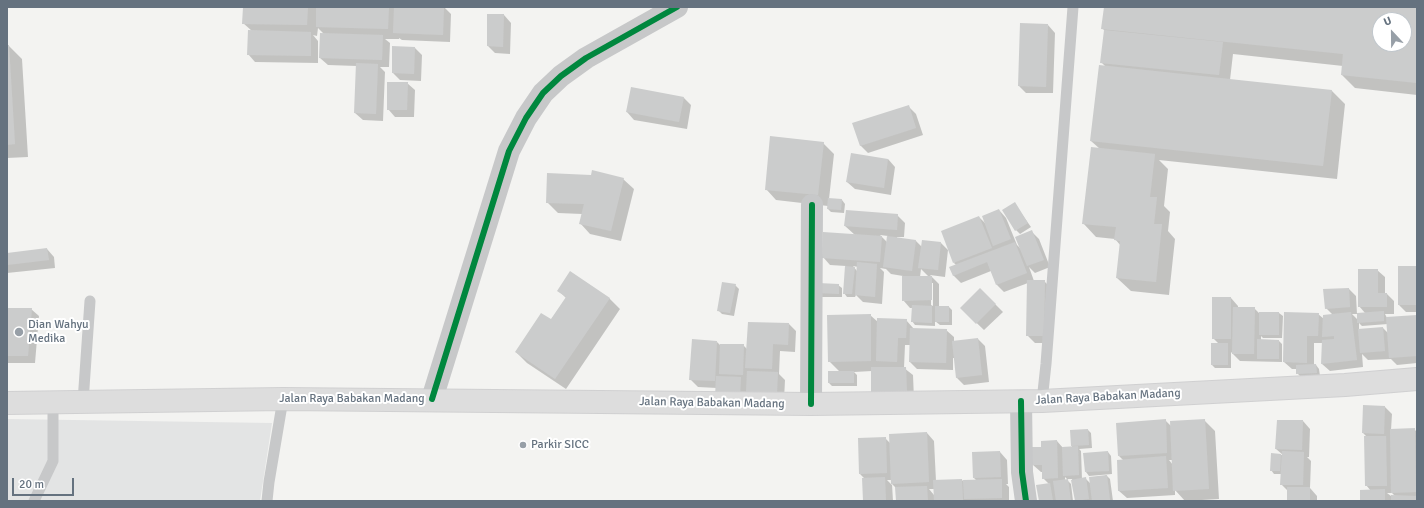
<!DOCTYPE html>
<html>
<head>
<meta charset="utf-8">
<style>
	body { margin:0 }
	#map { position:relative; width:1424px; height:508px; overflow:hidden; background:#f3f3f1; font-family:Signika,sans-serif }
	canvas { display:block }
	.frame { position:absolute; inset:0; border:8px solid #65727f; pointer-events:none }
	.north { position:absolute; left:1372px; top:12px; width:40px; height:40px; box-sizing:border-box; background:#fff; border:1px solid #c1c7cc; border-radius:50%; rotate:338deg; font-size:11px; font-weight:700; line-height:16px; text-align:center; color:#65727f }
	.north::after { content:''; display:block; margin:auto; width:14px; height:18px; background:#979fa7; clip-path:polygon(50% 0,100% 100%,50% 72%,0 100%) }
	.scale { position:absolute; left:12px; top:478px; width:62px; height:18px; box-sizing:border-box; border:2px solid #65727f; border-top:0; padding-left:5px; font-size:12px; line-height:14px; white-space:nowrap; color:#65727f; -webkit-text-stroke:3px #fff; paint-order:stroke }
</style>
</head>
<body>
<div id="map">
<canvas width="1424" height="508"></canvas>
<div class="frame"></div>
<div class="north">U</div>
<div class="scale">20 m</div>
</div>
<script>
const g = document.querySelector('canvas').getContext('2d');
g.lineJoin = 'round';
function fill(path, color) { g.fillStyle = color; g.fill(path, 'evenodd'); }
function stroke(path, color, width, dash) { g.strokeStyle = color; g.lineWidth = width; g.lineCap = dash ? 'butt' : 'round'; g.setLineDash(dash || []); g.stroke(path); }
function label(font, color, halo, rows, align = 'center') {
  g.font = font + ' Signika,sans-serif'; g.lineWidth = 4; g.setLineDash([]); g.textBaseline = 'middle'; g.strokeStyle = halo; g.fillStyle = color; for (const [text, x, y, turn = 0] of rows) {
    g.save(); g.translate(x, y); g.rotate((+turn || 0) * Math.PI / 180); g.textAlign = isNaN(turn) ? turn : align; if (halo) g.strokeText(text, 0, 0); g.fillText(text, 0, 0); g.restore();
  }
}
const built = new Path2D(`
	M7,419l265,4 -12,78h-253z`);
const shadow = new Path2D(`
	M244,7h200l7,7 -1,28 -48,-2 -3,-2v1h-14l5,4 -1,24h-9l5,5 -2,49 -20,-1 -8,-7 2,-47 -29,-1 -8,-7 4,-24 -6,-6 -1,8 -4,-1 5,6v22l-63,-1 -7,-8 4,-23 -9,-8z
	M1105,7h312v88l-62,-7 -13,-13 1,-9 -110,-12 -3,26 102,11 13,13 -8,75 -178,-19 9,9 -4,37 6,6 -2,19 7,8 -6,56 -38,-4 -14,-13 4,-32 -6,-7 -19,-2 -13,-14 17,-74 -9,-8 14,-75 -4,-4 4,-31 -3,-3zM1380,20h24v24h-24z
	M488,15h16l7,8 -1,31 -15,-1 -7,-7z
	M1048,25l7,8 -2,60h-27l-7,-7z
	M7,46h2l13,13 6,98 -21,1z
	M415,48l7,7 -1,26 -21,-1 -7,-7z
	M407,83l8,7 -1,27h-19l-7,-8z
	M684,98l7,7 -4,24 -53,-9 -7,-8z
	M908,106l8,8 7,21 -55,18 -8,-8z
	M823,143l11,11 -5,45 13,1 3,4 -1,9 -13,-1 -3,-3v-3l-52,-6 -10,-11z
	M888,159l7,8 -4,28 -36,-6 -8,-7z
	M623,179l11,10 -13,52 -31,-7 -10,-11 2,-9 -24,-1 -11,-11z
	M1014,203l17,24 -11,7 -4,-4z
	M999,210l7,8 11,27 4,4 11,-17 7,7 11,28 -15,6 -6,-6 5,14h10l8,8 -1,54h-16l-7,-7v-53l-24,9 -7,-7 -6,-14 -30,12 -8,-8 3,-10 -2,-2 25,-46 7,7z
	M897,215l8,8 -1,14h-7v1l19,3 6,6 19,-4 7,7 -3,27 -15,-2 9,9v23h10l3,3v15h-12l-5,-4v5l-20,-1 -3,-4v-13h-2l-7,-8v-24l-12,-2 -5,-5 -6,-1 4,4 -2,32 -19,-2 -7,-7 -1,2h-8l-3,-4 2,-27 -16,-1 -7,-8 32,-22 -10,-9zM880,235l8,1 -1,6zM853,266l5,1 -1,4zM921,269l8,8h-9zM931,283h2v23l-2,-1z
	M47,249l7,8 1,11 -48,5v-19z
	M1417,267v45h-11l-7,-7z
	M1377,270l8,7v17h2l7,7v13h-9l2,4 30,-2v47l-20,2 -6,-6 -23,1 -6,-6 1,13 -33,4 -8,-7 1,-21h-9v22h2l3,4 1,7 -19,1 -4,-4v-4h-5l-8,-7 34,-48 6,5 9,-4 -7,-7 23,-19 7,7 1,18 8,-1 -6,-7zM1352,314h6v6zM1359,323l3,3 26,-2v9l-5,-5 -24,2z
	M735,285l4,4 -5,27 -12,-2 -4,-4z
	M838,285l4,3v9h-20l-3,-4z
	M980,289l23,23 -19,18 -23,-22z
	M558,290l51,8 11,11 -54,80 -39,-26 -11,-11 35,-32 15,-22z
	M1231,298l7,8v2h16l5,5h20l4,3 -1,22h-19l-2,-2v4l18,1 3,3v18l-42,-1 -9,-9v16h-16l-3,-3 7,-21 -6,-6z
	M7,309h24l8,7 -4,47h-28z
	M870,315l8,7 28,-2 8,9 32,1 8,7v5l24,-3 7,7 4,36 -25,3 -7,-7 -2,-20h-2v12l-36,-1 -7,-7v-17h-5l-1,23 9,7 1,24 -42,-28 -18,1 3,3v11h-25l-3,-3 11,-11 -11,-11z
	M789,324l7,7 -1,21 -15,-1 -1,23 6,6 -1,20 -29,-1 -7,-7 -1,13 -30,-17 -19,-1 -8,-8 27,-37 4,4 22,-1 4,4z
	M1364,406l21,1 7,7 -1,16 23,-1 3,3v69h-56l10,-10 -5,-6 1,-48 -4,-4zM1387,493h5l4,4 -5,-1z
	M1165,420l6,6 33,-6 11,11 4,68 -34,2 -10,-11v5l-48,3 -8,-7 4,-31 -4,-4zM1169,460h4v5z
	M1303,421l7,8 -1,28h-2l4,4 -1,27 7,8v5h-29v-10l-7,-7 1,-10h-8l-3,-4 1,-15h11l-7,-6z
	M1088,430l3,3 1,15 -13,1 2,2 1,28 3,-1 6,6 15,-9 4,4 3,22h-37l-4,-22h-5l-2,-2v4l2,-1 4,4 2,17h-33l9,-17 -6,-6v-6h-2l-8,-7 9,-17 15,-7 6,7 9,-1 -1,-16z
	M927,433l7,8 2,40 26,-1 3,3 12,-2 -3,-3 26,-26 7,8 1,24h-2l3,3v14h-112l-1,-13 -4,-4 1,17h-29l1,-22 -5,-5 25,-36 5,5zM887,480h5v5zM929,489h5v6z
	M1108,452l3,4 1,18 -23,2 -3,-4z`);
const building = new Path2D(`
	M243,7h65l-1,18 -65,-1z
	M316,7h73l-1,22 -72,-2z
	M394,7h50l-1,28 -50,-2z
	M1104,7h313v76l-76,-8 2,-21 -242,-25zM1380,20h24v24h-24z
	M487,14h17l-1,33 -16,-1z
	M1020,23l28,1 -2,63 -28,-1z
	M248,30l63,2v24l-64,-1z
	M1104,30l119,12 -4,33 -119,-12z
	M320,33l63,2 -1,25 -63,-2z
	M7,45h2l6,99 -8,1z
	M392,46l23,1 -1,27 -22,-1z
	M356,63l22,1 -2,50 -22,-1z
	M1099,65l233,25 -9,76 -233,-25z
	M387,82h21l-1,28h-20z
	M631,87l53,10 -5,25 -53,-10z
	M909,105l7,23 -56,18 -8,-23z
	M770,136l54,6 -6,53 -53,-5z
	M1091,147l64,7 -5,43h7l-3,27h8l-6,58 -40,-4 4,-37 -6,-1 2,-13 -34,-3z
	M851,153l37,6 -4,29 -38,-6z
	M592,170l32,8 -13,53 -32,-7 5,-20 -38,-1 1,-30 44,2z
	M828,198l14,1 -1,11 -14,-1z
	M1015,202l13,21 -13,8 -13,-21z
	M999,209l12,30 -18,7 -11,-30z
	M846,210l52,4 -1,16 -53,-4z
	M979,216l13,32 -39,15 -12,-32z
	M1032,230l12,30 -17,6 -12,-29z
	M823,232l59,4 -2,26 -58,-4z
	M887,236l29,4 -4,31 -29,-4z
	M922,240l19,2 -3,28 -20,-2z
	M1015,242l12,31 -31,12 -9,-23 -34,14 -4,-9z
	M47,248l2,12 -42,5v-12z
	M857,262l20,2 -2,33 -20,-2z
	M845,266l10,1 -3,27h-9z
	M1398,266h19v39h-19z
	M1358,269h20v24h9v14h-29z
	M570,271l40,27 -55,81 -40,-27 26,-39 10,6 15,-22 -9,-6z
	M902,276h30v24l-30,1z
	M1027,280h18l-1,56h-18z
	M722,282l14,2 -6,29 -13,-2z
	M818,283l21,1v10l-21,-1z
	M980,288l16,16 -20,20 -16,-16z
	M1349,288l1,19 -25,2 -2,-20z
	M1212,297h19v42h-19z
	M912,305l20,1v17l-21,-1z
	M935,306h14v16h-14z
	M1233,307h22l-1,47h-22z
	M7,308h25l-4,48h-21z
	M1384,311v10l-27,2v-10z
	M1259,312h20v23h-20z
	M1284,312l35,1 -1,23h-11v27l-24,-1z
	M1351,312l6,48 -36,4 1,-24 12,-1v-3l-12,1 1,-22z
	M871,314v47l-43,1 -1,-47z
	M1417,315v41l-28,2 -3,-41z
	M877,318l30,1 -1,19h-8l-1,24 -21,-1z
	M748,322l41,1 -1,22 -15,-1 -1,25 -27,-1z
	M1383,327l2,24 -25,2 -2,-24z
	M910,328l37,1 -1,34 -37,-1z
	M978,338l4,37 -26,3 -4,-37z
	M692,339l25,2 -2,40 -26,-1z
	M1257,339l22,1v19h-22z
	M1211,343h17v22h-17z
	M720,344h24l-1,31 -24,-1z
	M1316,364l1,9 -21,1v-9z
	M871,367h35l1,25 -36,1z
	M747,371l31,1 -1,21 -31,-1z
	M828,371h26v12h-26z
	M716,376l25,1 -1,21 -25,-1z
	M1363,405l22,1 -1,28 -22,-1z
	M1166,419l1,34 -49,3 -2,-33z
	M1205,419l4,70 -36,2 -3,-70z
	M1277,420h26l-1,30 -27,-1z
	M1415,428l1,64 -25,1 -1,-64z
	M1088,429l1,16 -18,1 -1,-16z
	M927,432l2,50 -38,2 -2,-50z
	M1364,436h22l1,50h-22z
	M886,437l1,36 -28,1 -1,-36z
	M1057,440l1,38 -16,1v-14h-10l-1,-18h10v-6z
	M1078,446l1,29 -16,1 -1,-29z
	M1000,451l1,26 -28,1 -1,-26z
	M1108,451l1,20 -24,1 -2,-19z
	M1282,451l22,1 -1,33h-23z
	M1271,453l10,1 -1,17h-10z
	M1166,456l2,32 -50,3 -1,-31z
	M1107,475l3,25 -18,1 -3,-24z
	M885,477l1,24h-23l-1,-23z
	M1086,477l3,22 -14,2 -4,-21z
	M962,479l1,21h-29l-1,-20z
	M1002,479v19l-38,1 -1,-19z
	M1068,479l3,22h-15l-3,-20z
	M1050,483l3,18h-14l-3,-16z
	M927,486l1,15h-32l-1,-14z
	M1287,487h23v14h-23z
	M1385,489v12h-25v-11z
	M1391,495l26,1 -1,5h-25z`);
const lane = new Path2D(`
	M1042,401l4,-37 27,-357
	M83,402l7,-101
	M34,501l19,-40v-59
	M267,501l2,-19 14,-83`);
const street = new Path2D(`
	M432,399l77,-248 17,-33 17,-25 18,-17 25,-18 91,-51
	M1021,401l1,71 4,29
	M811,404l1,-199`);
const primary = new Path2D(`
	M7,403l276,-4 528,5 231,-3 303,-16 72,-6`);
const cycleway = new Path2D(`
	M432,399l77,-248 17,-33 17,-25 18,-17 25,-18 91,-51
	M1021,401l1,71 4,29
	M811,404l1,-199`);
const markers = [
	[19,332,5,"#979fa7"],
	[523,445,4,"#979fa7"]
];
const poiNames = [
	["Dian Wahyu",28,325],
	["Medika",28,339],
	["Parkir SICC",531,445]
];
const streetNames = [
	["Jalan Raya Babakan Madang",1108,397,-3],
	["Jalan Raya Babakan Madang",352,399],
	["Jalan Raya Babakan Madang",712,403,1]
];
fill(built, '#e3e4e4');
fill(shadow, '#0003');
fill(building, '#cbcccc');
stroke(primary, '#d0d0d1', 24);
stroke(lane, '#c7c8c9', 11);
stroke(street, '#c7c8c9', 22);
stroke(primary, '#ddd', 22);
stroke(cycleway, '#00873e', 6);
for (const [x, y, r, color] of markers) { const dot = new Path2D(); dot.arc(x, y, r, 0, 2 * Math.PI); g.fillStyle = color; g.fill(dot); stroke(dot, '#fff', 1.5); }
label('12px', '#65727f', '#fff', poiNames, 'left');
label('12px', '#65727f', '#fff', streetNames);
</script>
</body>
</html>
